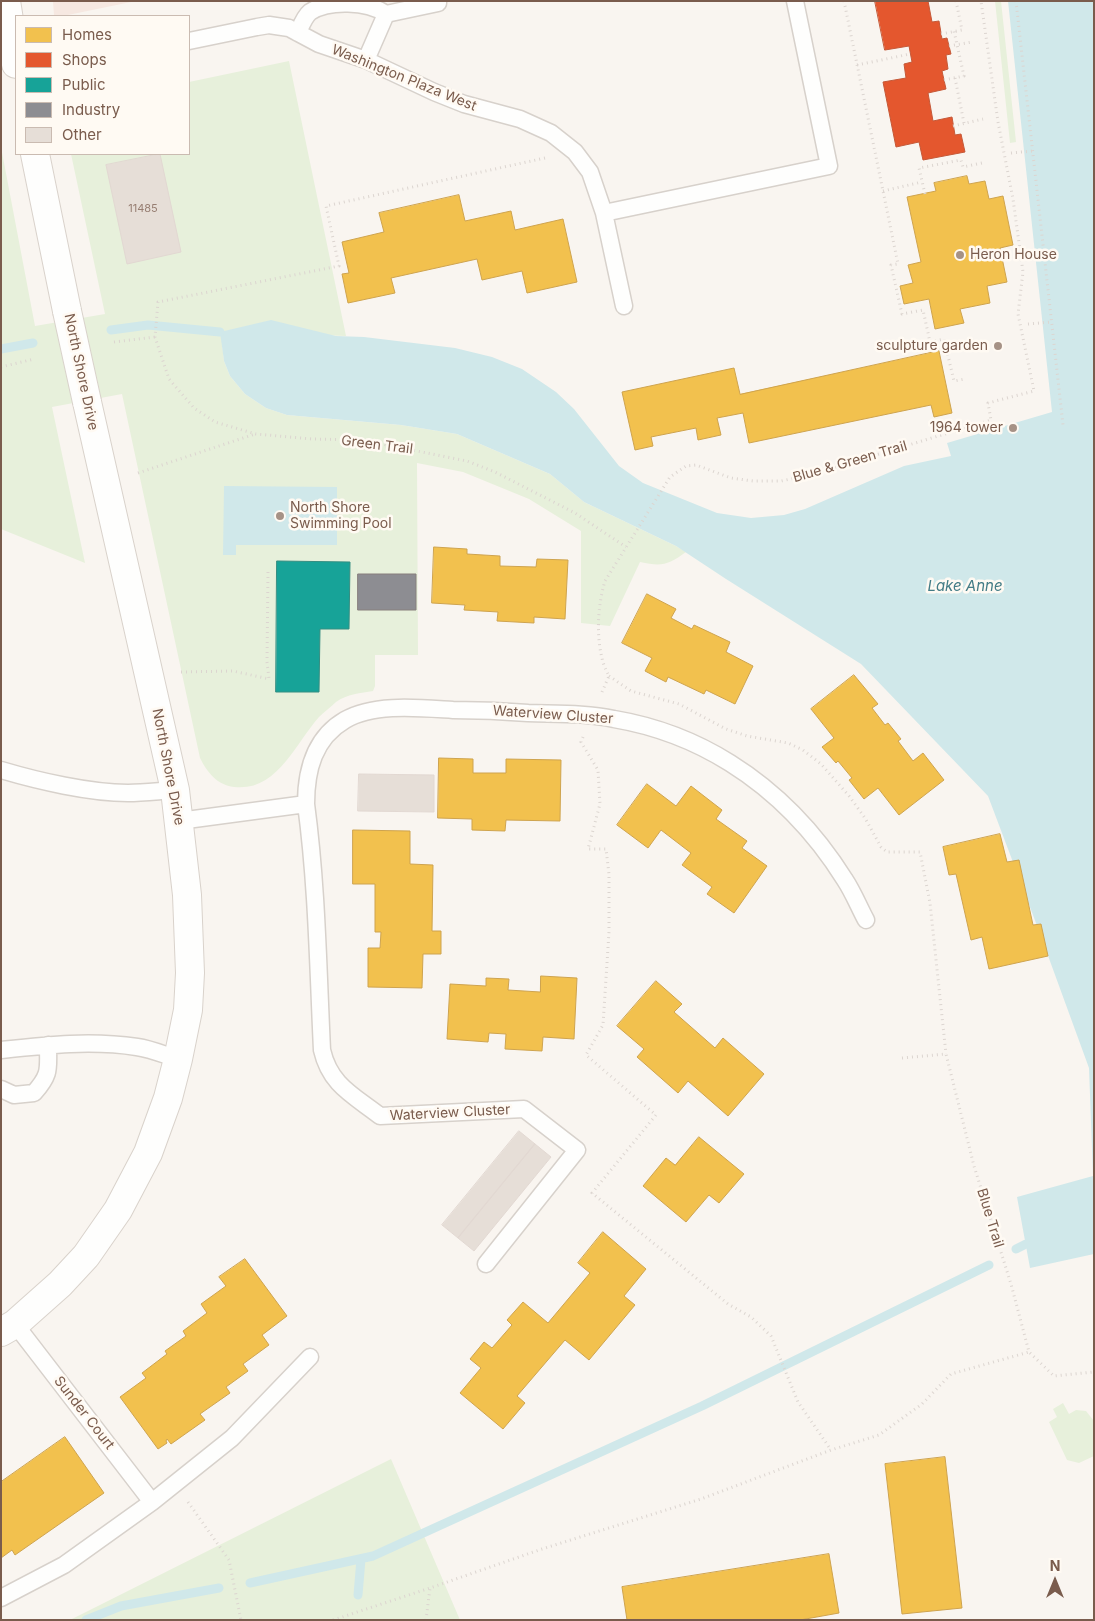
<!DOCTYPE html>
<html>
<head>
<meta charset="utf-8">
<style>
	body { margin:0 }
	#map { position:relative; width:1095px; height:1621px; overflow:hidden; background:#f9f5f0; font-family:Inter,sans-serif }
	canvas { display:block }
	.frame { position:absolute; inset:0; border:2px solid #7a5c4d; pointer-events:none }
	.legend { position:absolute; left:15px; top:15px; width:175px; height:140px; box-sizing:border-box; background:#fffaf3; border:1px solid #cabbb1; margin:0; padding:6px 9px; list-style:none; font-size:15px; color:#7a5c4d }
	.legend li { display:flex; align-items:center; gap:10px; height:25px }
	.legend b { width:25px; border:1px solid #cabbb1 }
	.north { position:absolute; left:1030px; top:1556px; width:50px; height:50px; -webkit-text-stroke:4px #fffaf3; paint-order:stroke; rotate:0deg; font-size:14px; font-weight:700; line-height:20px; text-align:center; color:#7a5c4d }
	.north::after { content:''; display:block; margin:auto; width:18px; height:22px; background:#7a5c4d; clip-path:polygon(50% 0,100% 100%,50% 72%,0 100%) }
</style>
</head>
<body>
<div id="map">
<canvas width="1095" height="1621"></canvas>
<div class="frame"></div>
<ul class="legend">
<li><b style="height:14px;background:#f2c14e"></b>Homes</li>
<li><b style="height:14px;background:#e4572e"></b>Shops</li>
<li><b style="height:14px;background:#17a398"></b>Public</li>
<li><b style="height:14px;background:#8d8d92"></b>Industry</li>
<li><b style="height:14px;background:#e6ded7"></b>Other</li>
</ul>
<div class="north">N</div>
</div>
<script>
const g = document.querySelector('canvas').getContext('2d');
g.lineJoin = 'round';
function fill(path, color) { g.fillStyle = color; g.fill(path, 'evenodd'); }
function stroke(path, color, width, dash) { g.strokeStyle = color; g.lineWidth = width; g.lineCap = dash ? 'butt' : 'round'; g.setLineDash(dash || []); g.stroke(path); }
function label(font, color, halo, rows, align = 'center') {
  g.font = font + ' Inter,sans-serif'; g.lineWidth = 5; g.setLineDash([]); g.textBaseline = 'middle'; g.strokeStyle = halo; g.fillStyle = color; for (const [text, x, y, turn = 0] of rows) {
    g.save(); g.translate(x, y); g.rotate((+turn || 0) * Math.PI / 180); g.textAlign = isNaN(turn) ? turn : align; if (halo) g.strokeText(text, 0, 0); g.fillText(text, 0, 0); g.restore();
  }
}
const commercial = new Path2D(`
	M53,1h83l-73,15h-9z`);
const green = new Path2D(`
	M995,1h6l15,141 -6,1z
	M289,61l57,275 -125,-4 3,29 6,15 15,18 21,14 21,7 114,10 56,9 93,40 34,28 92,44 10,6c-18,13 -24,15 -46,10l-30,64 -29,-3v-92l-52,-32 -66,-27 -46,-9 1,192h-43v31l-2,5c-12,2 -26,3 -37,11 -5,5 -12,10 -17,15 -24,27 -42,75 -85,70 -17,-2 -27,-15 -34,-29l-78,-364 -70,13 33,156 -84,-34v-382l34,179 70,-12 -34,-160h118v-72z
	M1063,1403l6,11 7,-4 10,1 8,10v35l-15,7 -12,-3 -18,-38 8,-5 -4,-8z
	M391,1459l69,161h-390z`);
const water = new Path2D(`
	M1008,1h86v1253l-64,14 -13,-71 76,-21 -4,-108 -50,-137 -51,-135 -127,-132 -135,-85 -50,-33 -92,-44 -34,-28 -93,-40 -56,-9 -114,-10 -21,-7 -21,-14 -15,-18 -6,-15 -4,-29 51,-12 65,16 28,1 91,11 37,9 30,12 34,23 18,17 45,57 24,17 74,30 34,5 33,-3 21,-6 99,-43 47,-10 -4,-13 105,-31z
	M224,486l113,1v58h-101v10h-13z`);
const homes = new Path2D(`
	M967,176l2,8 16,-3 4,18 14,-3 10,49 -13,3 7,34 -20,4 3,17 -30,6 4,14 -29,6 -6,-30 -25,5 -4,-18 13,-3 -5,-18 13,-3 -14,-65 29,-6 -2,-8z
	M459,195l6,26 46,-10 4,19 48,-11 14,63 -50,11 -5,-22 -40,9 -5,-21 -86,19 4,15 -47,10 -6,-29 7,-1 -7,-31 42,-10 -5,-19z
	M939,351l13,62 -18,4 -3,-12 -182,38 -6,-30 -26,5 4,17 -23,5 -2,-12 -45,9 2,9 -18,4 -13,-58 112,-24 6,26z
	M434,547l33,2v5l33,2v10l36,1 1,-8 31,1 -3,59 -31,-2v6l-37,-2 1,-9 -34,-2 1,-5 -33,-2z
	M647,594l29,15 -5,9 21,11 2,-4 36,17 -4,10 27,14 -18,38 -29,-14 -2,4 -36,-17 -2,5 -21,-11 7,-13 -30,-15z
	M854,675l24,29 -6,4 13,17 3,-2 13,16 -3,2 15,20 10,-8 21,27 -45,35 -21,-27 -14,11 -15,-19 3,-2 -14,-17 -2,2 -14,-16 12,-9 -23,-29z
	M439,758l34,1v14h33v-14l55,1 -1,61 -54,-1 -1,11 -33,-1v-11l-34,-1z
	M647,784l29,22 15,-20 31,24 -6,9 31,22 -5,7 25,18 -33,47 -27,-19 5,-7 -30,-22 9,-12 -30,-23 -13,18 -31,-23z
	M353,830l57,1v33l23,1 -1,66h9v23h-18l-1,34 -54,-1v-39h12l1,-16h-6v-48h-22z
	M1000,834l7,28 12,-2 14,65 8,-1 7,32 -59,13 -7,-32 -11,3 -15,-66 -7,1 -6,-28z
	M541,976l36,2 -3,61 -31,-2 -1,14 -37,-2 1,-15 -17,-1 -1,9 -41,-3 3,-55 36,2v-8l23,1 -1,11 32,2z
	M656,981l26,23 -8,8 41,36 8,-10 41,36 -36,42 -40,-35 -10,12 -41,-36 7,-8 -27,-23z
	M699,1137l45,37 -25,29 -10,-8 -23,27 -43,-36 23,-28 9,7z
	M603,1232l43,37 -22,27 11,9 -46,55 -24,-20 -48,56 8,7 -22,26 -43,-36 21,-25 -11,-9 14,-17 8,6 20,-23 -5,-5 16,-18 25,21 42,-50 -12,-10z
	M245,1259l42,57 -25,19 7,10 -26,19 5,7 -22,16 4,6 -30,21 5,6 -34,24 -4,-5 -1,2 1,2 -9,6 -38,-52 26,-19 -4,-5 25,-19 -2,-3 21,-15 -3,-5 24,-18 -6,-9 25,-18 -7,-9z
	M65,1437l39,56 -89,62 -3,-5 -11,8v-76z
	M945,1457l17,151 -60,6 -17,-150z
	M829,1554l10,59 -39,7h-173l-5,-33z`);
const shops = new Path2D(`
	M875,1h53l4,21 7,-1 3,18 5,-1 4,16 -5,1 2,14 -6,2 4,18 -18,4 5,28 19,-4 3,18 6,-1 4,18 -42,8 -4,-18 -23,5 -13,-65 23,-4 -2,-14 8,-2 -3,-16 -24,4z`);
const public = new Path2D(`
	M277,561l73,1 -1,67h-29l-1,63h-43z`);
const industry = new Path2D(`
	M358,574h58v36h-58z`);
const stream = new Path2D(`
	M111,330l37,-5 72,7
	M1,349l32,-6
	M1016,1249l10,-5
	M250,1583l123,-27 329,-150 287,-141
	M358,1595l3,-36
	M86,1620l35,-14 98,-18`);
const building = new Path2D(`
	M160,154l21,98 -54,12 -21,-99z
	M359,774l75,1v37l-76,-1z
	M519,1131l16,13 -77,94 -16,-13z
	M535,1144l16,13 -77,94 -16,-13z`);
const path = new Path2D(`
	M844,1l54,263 -7,1 11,49 21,-4 7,32 14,-3 10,42 11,-2
	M1016,1l47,424
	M941,34l21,-4 -6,-29
	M949,46l23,-4
	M857,65l53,-11
	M955,78l9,45
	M944,80l20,-4 -10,-45
	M953,126l30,-7
	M1011,153l22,-2
	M545,158l-219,48 13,60 -181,36 -3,35 14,42 25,29 21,14 41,12 56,5 50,1 105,21 28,11 80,41 51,34
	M883,191l39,-9
	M925,194l-6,-26 42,-8 2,7 19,-4
	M1028,324l23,-2
	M114,342l41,-5
	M1,367l33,-8
	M1012,424l1,4
	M138,473l117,-39
	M181,672l52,-1 36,8 -2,-17 1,-90
	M609,676l22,15 48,13 47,25 21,7 41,7 15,7 18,14 28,32 16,22 16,29 6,5h33l10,51 16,151
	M602,692l7,-16c-3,-6 -6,-12 -7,-18 -6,-24 -4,-54 3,-77l65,-104 16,-11 10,-1 35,13 22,3h28l29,-6 181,-55 -3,-17 46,-12 -16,-77 5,-42 -10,-73 -15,-77 -17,-121
	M583,737l-2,5 17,28 2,34 -12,45h18l3,25v58l-6,93 -17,30 70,60 -64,78 136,111 23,13 20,19 27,66 33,48
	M902,1058l44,-4 28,112 37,118 18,68 25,24 40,-4
	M188,1502l41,58 12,60
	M333,1620l97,-32 112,-39 159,-50 130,-49 48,-15 43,-31 29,-30 78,-22
	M426,1620l4,-32`);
const lane = new Path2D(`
	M298,33c3,-7 6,-16 12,-21 19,-12 57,-11 76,2l52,-11
	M189,41l68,-14 12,-2 20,3 30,16 47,16 68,32 30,12 56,15 31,14 24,19 15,20 14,41 20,93
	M366,60l20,-46
	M604,213l225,-47 -34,-165
	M1,770c37,11 89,23 127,23 15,0 31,-2 47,-3
	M306,804c11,82 12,163 16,246 8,35 31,45 58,66l144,-7 53,41 -91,114
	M179,821l127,-17c0,-34 8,-66 39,-84 29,-17 75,-12 108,-10 25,0 50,1 75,3 29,1 58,0 86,6 41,7 81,22 116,44 48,30 85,69 115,117 8,12 14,27 21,40
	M1,1050c46,-5 90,-10 136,-3 14,2 28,8 41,12
	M1,1089l13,6 20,-2c17,-19 14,-24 14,-48
	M15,1324l137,178
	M1,1598l63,-33 88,-63 80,-64 78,-81`);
const secondary = new Path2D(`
	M6,1l10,63
	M35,154l32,157
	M1,1332l14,-8 45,-40 26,-28 32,-46 30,-57 20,-55 10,-39 10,-49 2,-37 -3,-78 -12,-105 -88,-388`);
const secondaryBridge = new Path2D(`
	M67,311l20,91`);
const markers = [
	[960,255,5,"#a69286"],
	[998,346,5,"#a69286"],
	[1013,428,5,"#a69286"],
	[280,516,5,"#a69286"]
];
const numberNames = [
	["11485",143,209]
];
const streetNames = [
	["Washington Plaza West",404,78,22],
	["North Shore Drive",81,372,78],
	["Green Trail",377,445,7],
	["Blue & Green Trail",850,462,-16],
	["Waterview Cluster",553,715,4],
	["North Shore Drive",168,767,79],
	["Waterview Cluster",450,1113,-3],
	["Blue Trail",990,1218,73],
	["Sunder Court",84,1413,52]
];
const poiNames = [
	["Heron House",970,255],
	["sculpture garden",988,346,"right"],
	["1964 tower",1003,428,"right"],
	["North Shore",290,508],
	["Swimming Pool",290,524]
];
const waterNames = [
	["Lake Anne",965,586]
];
fill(commercial, '#f6e8e1');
fill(green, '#e7f0db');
fill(water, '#d0e8ea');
fill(homes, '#f2c14e');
stroke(homes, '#cea34e', 1);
fill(shops, '#e4572e');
stroke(shops, '#c45837', 1);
fill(public, '#17a398');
stroke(public, '#358e82', 1);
fill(industry, '#8d8d92');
stroke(industry, '#877e7d', 1);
stroke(stream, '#d0e8ea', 9);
fill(building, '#e6ded7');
stroke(building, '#e2d8d2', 1);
stroke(lane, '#d7d1cb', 19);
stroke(secondary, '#d9d2cb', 30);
stroke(path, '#dcd5d0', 3, [1, 4]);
stroke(lane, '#fefefd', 16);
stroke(secondary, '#fefefd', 28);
stroke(secondaryBridge, '#d9d2cb', 30, []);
stroke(secondaryBridge, '#fefefd', 28);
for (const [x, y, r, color] of markers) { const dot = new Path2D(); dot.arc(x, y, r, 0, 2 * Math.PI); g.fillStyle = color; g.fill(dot); stroke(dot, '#fffaf3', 2); }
label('11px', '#977e72', null, numberNames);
label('14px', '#7a5c4d', '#fffaf3', streetNames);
label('14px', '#7a5c4d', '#fffaf3', poiNames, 'left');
label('italic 15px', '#437c86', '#fffaf3', waterNames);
</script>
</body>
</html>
